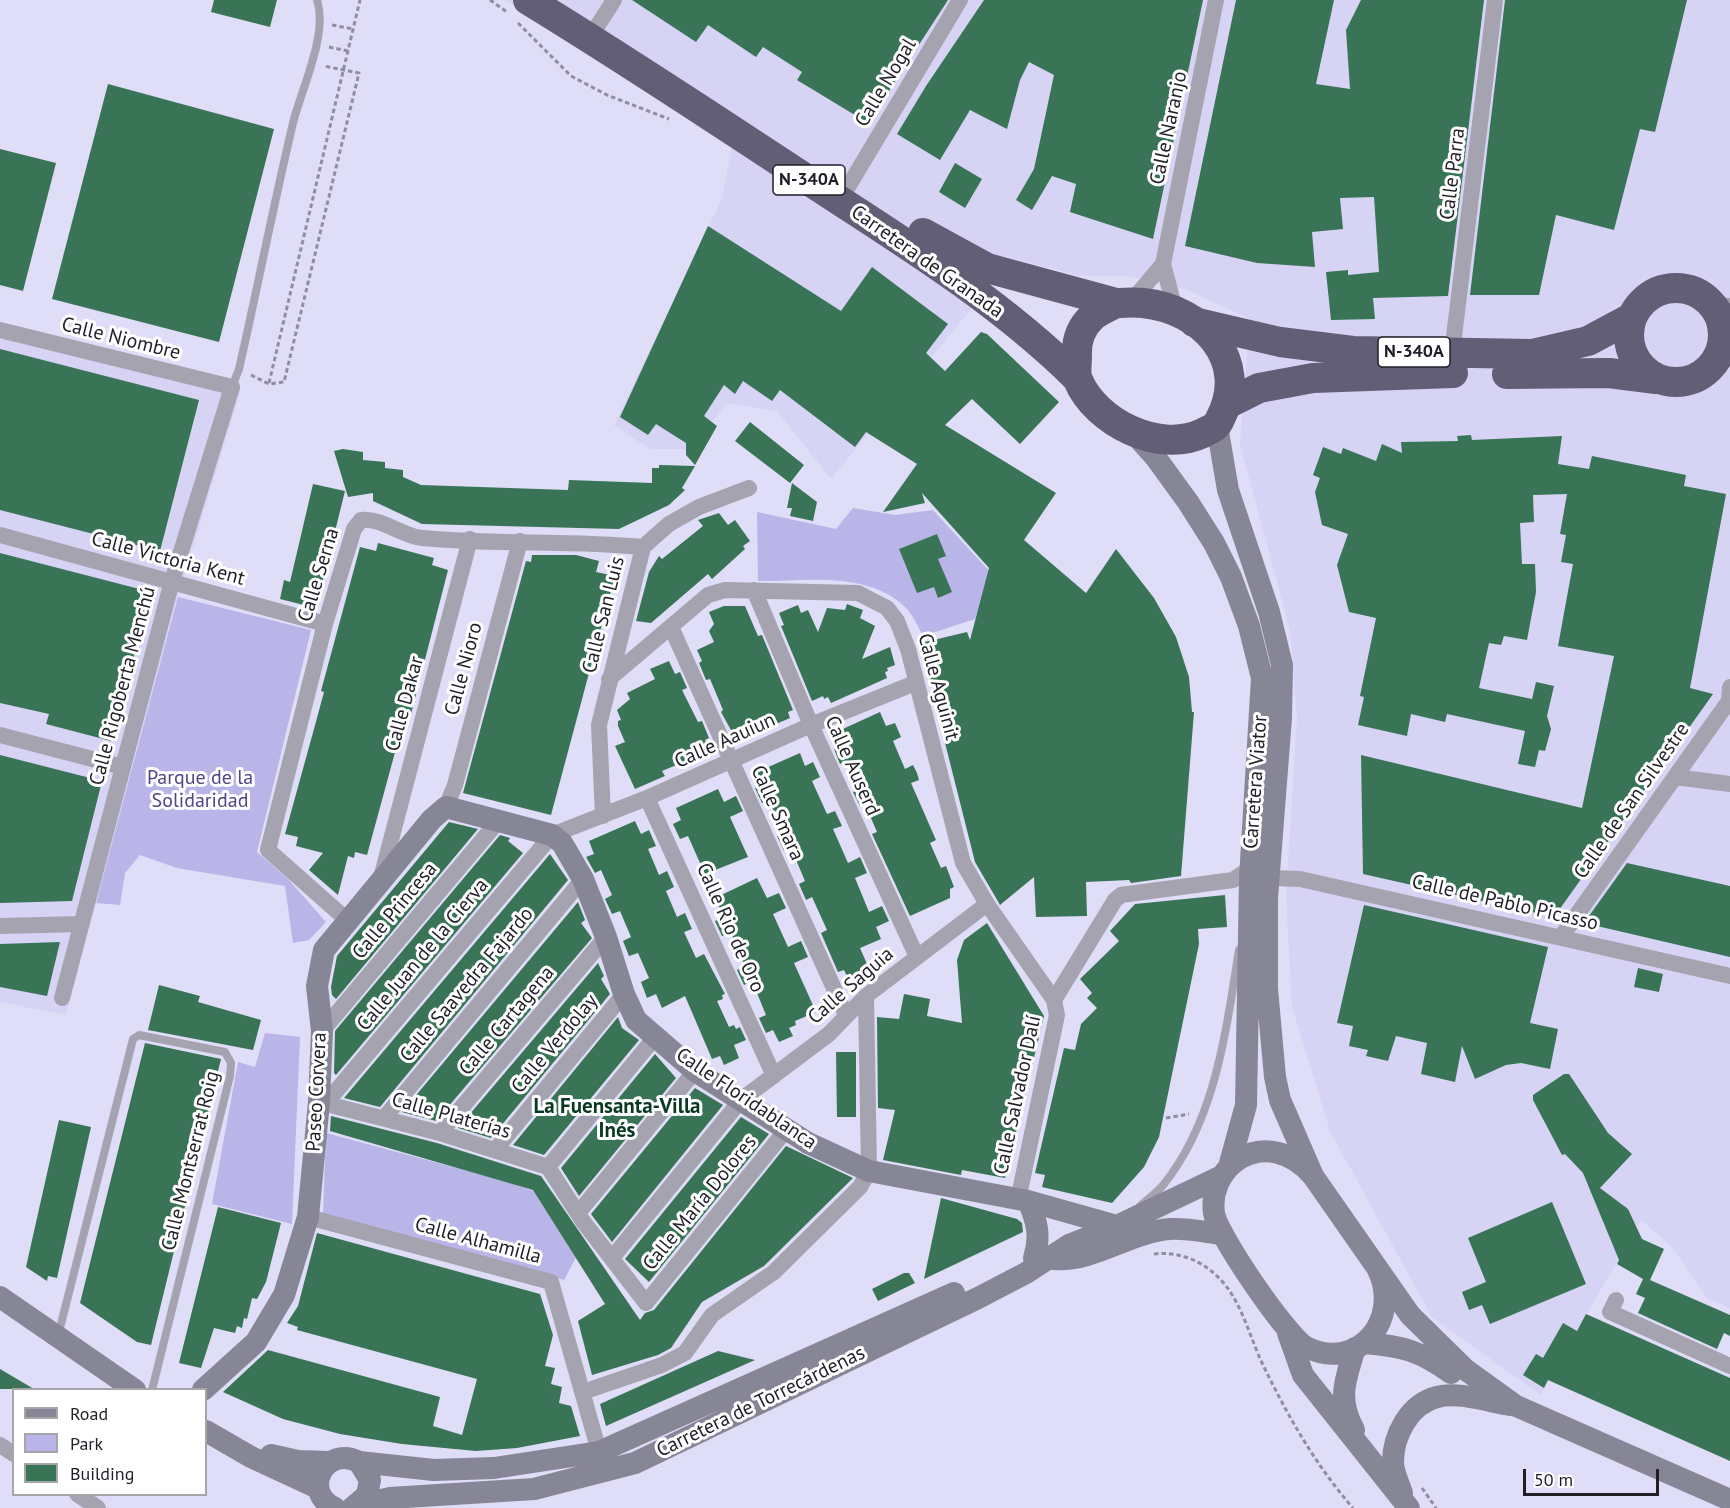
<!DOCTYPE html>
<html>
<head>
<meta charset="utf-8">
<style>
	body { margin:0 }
	#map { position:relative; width:1730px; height:1508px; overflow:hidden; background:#dfddf7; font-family:"PT Sans",sans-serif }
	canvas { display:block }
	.legend { position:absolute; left:12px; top:1388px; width:195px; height:108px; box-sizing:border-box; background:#fff; border:2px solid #a6a5a9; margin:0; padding:8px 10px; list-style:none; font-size:18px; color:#201f28 }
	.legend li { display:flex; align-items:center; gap:12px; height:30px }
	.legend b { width:30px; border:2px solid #a6a5a9 }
	.scale { position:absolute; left:1523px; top:1469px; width:136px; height:27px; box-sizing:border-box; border:3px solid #201f28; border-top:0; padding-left:8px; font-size:18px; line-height:21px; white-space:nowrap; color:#201f28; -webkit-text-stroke:4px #fff; paint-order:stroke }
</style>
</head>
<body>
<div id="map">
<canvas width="1730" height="1508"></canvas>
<ul class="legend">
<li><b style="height:8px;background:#878696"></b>Road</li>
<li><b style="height:16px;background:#bab5e8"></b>Park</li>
<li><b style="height:16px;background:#397457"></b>Building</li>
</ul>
<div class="scale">50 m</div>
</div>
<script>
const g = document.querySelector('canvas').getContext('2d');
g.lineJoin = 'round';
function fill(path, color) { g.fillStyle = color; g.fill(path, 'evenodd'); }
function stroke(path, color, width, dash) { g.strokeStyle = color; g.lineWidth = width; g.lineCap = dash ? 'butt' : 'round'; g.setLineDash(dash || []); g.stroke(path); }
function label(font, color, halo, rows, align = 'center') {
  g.font = font + ' "PT Sans",sans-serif'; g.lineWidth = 6; g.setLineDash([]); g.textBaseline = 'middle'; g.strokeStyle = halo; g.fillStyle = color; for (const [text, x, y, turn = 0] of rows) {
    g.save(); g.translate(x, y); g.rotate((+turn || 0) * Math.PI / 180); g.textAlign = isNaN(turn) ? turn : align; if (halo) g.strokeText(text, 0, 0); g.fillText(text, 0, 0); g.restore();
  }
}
const built = new Path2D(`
	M505,0h1225v1308l-22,-9 -37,-53 -30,-26 -101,175 -108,-78 -102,-186 -38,-125 -6,-111 11,-176 -7,-89 -50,-186 10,-125 -65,-30 -58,-13h-46l-78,-20 -27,47 -145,176 -54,-68 -50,-8 -37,46h-40l-36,-24 107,-224 12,-57z
	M0,327l241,62 -63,208 -112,418 -66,-13z`);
const green = new Path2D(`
	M853,508l42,7 38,-5 58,63 -16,46 -52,17c-5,-10 -11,-23 -20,-31 -37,-34 -99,-24 -145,-24l-1,-69 79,17z
	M178,597l133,33 -54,222 30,26 39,44 -17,18 -16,3 -8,-57 -108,-18 -37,-13 -15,18 -5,32 -24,-2z
	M265,1033l35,4 -8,187 -80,-20 26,-142 17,5z
	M326,1133l179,48 31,11 41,63 -13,25 -241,-66z`);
const building = new Path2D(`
	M214,0h63l-7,27 -59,-15z
	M632,0h316l-80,123 -71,-43 5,-8 -39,-25 -7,10 -48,-32 -12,17z
	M984,0h219l-50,239 -83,-27 6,-28 -24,-8 -20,34 -16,-10 18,-31 20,-94 -25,-13 -9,18 -13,49 -37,-19 -30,50 -43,-26 29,-48z
	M1236,0h98l-18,84 34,5 -4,-59 15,-30h123l-36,296 -75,2 2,21 -44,1 -5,-48 22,-2v5l31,-3 -5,-75 -34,1 3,31 -31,3 3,35 -58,-4 -72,-17z
	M1505,0h182l-32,132 -15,-3 -26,101 -58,-15 -17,80h-69z
	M108,84l166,45 -55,213 -167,-43z
	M0,149l56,14 -33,128 -23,-6z
	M955,163l27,16 -17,29 -26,-16z
	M708,226l133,85 31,-44 76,57 -22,29 19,18 36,-39 6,2 72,68 -39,42 -48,-45 -27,26 111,68 -32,47 62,53 30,-44 38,49 22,39 13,40 3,35h2l-13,164 -50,7 -2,-3 -43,2 1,34 -51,1 -2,-40 -34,28 -4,-7 -21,-36 -38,-151 4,-1 -6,-27 -4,1 -9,-37 4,-1 -1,-4 42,-10 3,8 19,-72 -67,-75 3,10 -42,9 34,-48 -51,-32 -11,15 -75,-57 -8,11 -29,-20 -8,13 -11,-9 -20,31 13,10 -22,39 -9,-10v-12l-30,-19 -8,11 -28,-18z
	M0,349l199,51 -39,151 -160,-41z
	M750,422l54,43 -14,18 -55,-42z
	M1471,435l1,5 90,-4 -4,28 31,5 3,-13 94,19 -2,11 42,8 -36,194 23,6 -159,223 -191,-43 -2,-119 221,53 32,-152 -56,-10 15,-82 -12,-2 5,-27 -6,-1 7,-40 -34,1 1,27 -14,1 2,41h13l1,28 -9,48 -23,-4 -3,9 -12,-2 -10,45 53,11 4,-17 18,4 -7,30 4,13 -6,22 -6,-1 -4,17 -17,-3 7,-33 -78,-17 -2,8 -34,-8 -4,22 -49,-11 6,-28 -4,-1 16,-78 -27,-6 -12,-47 11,-31 -26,-9 -7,-33 5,-14 -7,-3 10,-28 18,7 2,-6 33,13 6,-17 20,9 -1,-11 57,-1 -1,-5z
	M343,449l20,3v8l22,2v6l18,2v7l18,8 147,5 1,-10 83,3v-15h7v-3l36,1 -13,22 3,2 -16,15 -50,24 -197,-5 -49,-23v-8l-25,4 -14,-46z
	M792,483l25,19 -4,19 -23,-5 2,-8h-5z
	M313,484l32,7 -29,117 -36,-9 4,-19 6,2z
	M719,513l9,12 7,-5 15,21 -7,5 2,3 -33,30 -4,-5 -57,49 -15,-2 13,-49 10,-16 3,3 41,-33 -5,-6z
	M937,534l9,22 -8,3 14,33 -14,6 -4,-11 -17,6 -18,-44z
	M378,543l56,15 -2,7 16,5 -37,144 -5,-2 -39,143 -12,-3 -1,6 -6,-2 -10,39 -29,-25 14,-17 -27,-7 2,-9 -13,-3 32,-116 7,-26 -3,-1 39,-144 16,4z
	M0,553l151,39 -40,149 -65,-17 3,-10 -49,-11z
	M532,555h44l23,6 -3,11 19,4 -64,239 -88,-22 63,-232 5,1z
	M847,604l16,6 -3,8 15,8 -13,33 28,-12 5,18 -8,3 1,3 -3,1 2,6 -20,9 -36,16 -3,-6 -4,2 -1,-3 -11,5 -31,-75 3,-1 -5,-12 19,-8 3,8 7,-3 10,22 9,-24 18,2z
	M724,606h21l13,30 4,-1 31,75 -5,2 2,6 -53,23 -16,-29 2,-2 -13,-31 -4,1 -7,-17 3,-2 -5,-11 17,-8 -5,-11 5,-7 -5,-12z
	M669,661l6,13 5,-2 7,16 -5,2 16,32 4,-1 7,17 -4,2 5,11 -48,20 3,5 -30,13 -20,-43 10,-4 -7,-16v-5l3,-1 -4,-10 13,-11 -3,-6 28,-14 -5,-10z
	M880,712l6,14 9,-3 6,14 -8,4 12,28 8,-4 4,8 2,7 -8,3 25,57 -6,3 11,25 5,-2 8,21 -4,2v9l-40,18 -38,-82 5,-2 -12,-28 -5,2 -7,-14 5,-3 -12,-28 -6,3 -6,-15 6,-2 -6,-14z
	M800,753l5,13 8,-4 7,15 -8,4 15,33 8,-3 7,15 -9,3 15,34 12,-6 7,16 -12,5 14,34 13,-6 7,15 -13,6 5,12 -21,9 7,16 -7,4 4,8 -14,6 -6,-12 -6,2 -17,-39 6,-3 -15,-33 -6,3 -7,-16 6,-3 -14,-33 -7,3 -7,-15 7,-3 -15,-33 -7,3 -7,-15 8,-4 -6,-12z
	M0,755l102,26 -30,120 -72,2z
	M718,789l6,13 12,-6 7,15 -13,6 18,40 -43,17 -17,-38 -8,3 -7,-15 8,-4 -5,-12z
	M635,821l6,13 8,-4 7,16 -8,3 11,26 8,-4 7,16 -8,4 11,26 8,-4 7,16 -8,3 12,26 8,-4 21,40 -3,1 1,4 -6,2 12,26 5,-2 2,4 4,-2 6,13 -12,5 5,13 -15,7 -4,-9 -8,3 -27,-63 -23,12 -6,-14 -9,4 -6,-16 8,-4 -11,-25 -9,3 -6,-15 8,-4 -11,-26 -8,3 -7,-15 7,-4 -11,-25 -6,3 -9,-16 8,-3 -5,-13z
	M449,822l29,7 -142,170 -4,-4 -1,-8 6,-31z
	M500,835l10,3 -2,3 15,12 -187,222 -2,-2 1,-42z
	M550,854l18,26 -188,227 -36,-9z
	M1627,863l103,23v71l-146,-34z
	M757,878l10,20 12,-5 7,15 -13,6 15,33 13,-6 7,16 -14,6 22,49 -21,9 1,4 -7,3 4,8 -14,6 -6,-12 -7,3 -7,-15 7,-3 -14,-34 -8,4 -7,-15 8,-4 -14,-33 -9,3 -7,-15 9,-4 -9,-19z
	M1225,895l2,32 -29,2 1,15 -40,193 -15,30 -32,36 -70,-16 3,-12 -10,-2 29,-125 11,2 6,-26 16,-16 -10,-10 5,-5 -12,-14 39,-38 -9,-10 25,-27z
	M578,902l7,18 -4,3 11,15 -156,183 -34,-9z
	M1364,905l184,42 -18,76 28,6 -8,40 -29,-6 -15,2 -31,14 -13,-33 -7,36 -34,-8 6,-31 -31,-7 -8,25 -22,-5 2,-6 -19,-4 4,-20 -16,-3z
	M987,923l57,93 -39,162 -43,-8 -1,5 -78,-15 12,-50 -17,-2 -1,-91 22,2 5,-25 26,5 -3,17 35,7 -5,-63 7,-20z
	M60,942l-13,54 -47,-9v-43z
	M598,963l6,13 -3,3 9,15 -119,144 -33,-10z
	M1638,968l25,6 -4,18 -25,-5z
	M159,985l41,11 -2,6 63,18 -8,30 -105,-20z
	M618,1017l4,11 17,12 -95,115 -31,-10z
	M145,1043l76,16 -70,286 -14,-3 -57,-39z
	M836,1052h20v65h-19z
	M655,1054l21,24 -97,118 -18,-28z
	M1564,1074h5l39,59 24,21 -32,34 28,21 14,30 22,10 -14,31 80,35v21l-6,-3 -7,16 -79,-36 7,-15 -9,-4 7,-15 -26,-15 2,-4 -36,-87 -18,-19 -3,1 -29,-55v-5z
	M695,1088l28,17 -111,137 -21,-28z
	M331,1116l106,27 104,33 99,144 5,-7 9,-3 132,-164 67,32 -89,88 -62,36 -31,46 -13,7 -66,20 -14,-54 27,-17 -72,-114 -203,-59z
	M741,1117l28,17 -120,148 -24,-23z
	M59,1120l32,7 -34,151 -9,-2 -1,5 -21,-14z
	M941,1198l76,21 5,4 1,9 -99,47z
	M1552,1202l34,82 -96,40 -8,-19 -13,5 -7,-18 24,-10 -18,-44z
	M218,1207l63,16 -15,59 -9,17 -5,-1 -5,21 -3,-1 -2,10 -5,-2 -2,7 -21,-5 -13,40 -22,-5z
	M317,1233l223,61 13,41 -8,31 10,2 -4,16 11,3 -3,16 12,3 9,30 -63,12 -41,3 -74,-7 -62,-10 -57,-15 -60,-27 45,-42 172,47 -7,29 29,9 15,-56 -180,-49 1,-3 -11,-4 11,-17z
	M904,1273h5l6,10 -37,18 -6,-12z
	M1586,1314l144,64v83l-182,-81 -4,8 -21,-13 13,-21 7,4 20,-35 14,8z
	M718,1351l37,9 -149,66 -6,-22z
	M0,1369l34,20h-34z`);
const path = new Path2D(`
	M490,0l17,12
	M518,23l53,53 36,19 62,24
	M332,25l21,4
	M329,47l19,4
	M251,375l18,9 15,-2 75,-309 -35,-7
	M269,383l91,-383
	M1166,1118l23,-4
	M1154,1254c25,-3 49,7 66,25 23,24 30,61 45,90 24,49 52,98 88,139
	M1422,1488l14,20`);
const lane = new Path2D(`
	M232,387l7,-18c19,-83 35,-167 55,-250 9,-33 34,-86 23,-119
	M1140,1206c8,-7 18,-14 24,-22 52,-65 62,-154 75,-234
	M58,1336l75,-297 6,-4 86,17 6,11 -1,13 -78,314`);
const street = new Path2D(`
	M598,25l16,-25
	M848,187l112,-187
	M1130,303l33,-39
	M1713,305l17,1
	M1176,313l-13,-49 53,-264
	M0,330l232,57 -60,194 -110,417
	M1452,353l43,-353
	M0,535l325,89
	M754,590l57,135 106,232
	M671,627l175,388
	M609,679l99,-84 17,-5 133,3 29,15 10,13 11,28 55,214 24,41 67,96
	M0,735l123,32
	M1675,777l55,7
	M647,798l127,278
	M446,807l9,-22 65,-244
	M603,816l-4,-91 44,-178 26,-23 30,-17 50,-19
	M381,878l89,-339
	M1269,878l31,1 430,97
	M347,920l-79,-70 57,-226 29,-95 7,-9c22,-2 40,16 61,18 73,7 147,2 221,9
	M0,926l81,-2
	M1561,937l168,-236 1,-14
	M322,1031l178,-212
	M319,1102l121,31 108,34 34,53 64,83 140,-173
	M326,1103l226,-268 95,-37 164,-73 104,-42
	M384,1118l199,-239
	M440,1133l166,-196
	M495,1150l129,-156
	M548,1167l108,-131
	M1018,1200l39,-185 -3,-15 61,-100 6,-5 112,-15 18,-12
	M579,1212l116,-141
	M308,1217l243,65 51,180
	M612,1258l129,-158 88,-66 37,-38 121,-92
	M1616,1300l-6,12 120,54
	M583,1392l79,-27 23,-12 27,-38 62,-43 86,-85 9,-16 -3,-175
	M0,1445l14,9
	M77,1494l21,14`);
const secondary = new Path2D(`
	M1217,426l11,64 41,122 13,53 -1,53 -14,180v91l8,88 5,23 33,76
	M1132,431l24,27 32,44 26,41 17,34 18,49 13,52 -12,200 -4,227 -17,62
	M1028,1201c9,20 13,35 6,57
	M1054,1259c40,3 76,-27 116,-30 17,-1 35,3 51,5
	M1378,1270c24,49 -20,103 -72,77 -19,-10 -89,-113 -92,-134 -3,-20 6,-40 22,-52 27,-19 58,-8 77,15l97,139 56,55 50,36
	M0,1297l135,93
	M1288,1333l15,42 106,133
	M1364,1343c39,3 56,8 87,30
	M203,1390l53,-48 28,-47 24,-78 11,-115 3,-71 -5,-45 7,-36 108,-131 14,-12 106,28 10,8 21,36 23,58 18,57 12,26 59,51 113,72 61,28 159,30 89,25
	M1505,1401l225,99
	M1354,1430c-17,-32 -9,-49 1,-82
	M206,1431l45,26 67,31
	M271,1455l27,6 31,1
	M359,1462l75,8 60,-2 105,-16 355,-159
	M1402,1493c-3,-9 -9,-21 -9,-31 0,-26 16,-58 44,-65 22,-6 52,5 74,8
	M359,1505l31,-7 144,-9 101,-26 343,-165 48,-25 43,-28 48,-19 105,-50
	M335,1508c-35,-16 -10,-64 24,-46l11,18 -3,15 -15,13`);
const highway = new Path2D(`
	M528,0c97,59 191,122 286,184 91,59 185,117 263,194
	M923,233l64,35 129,35
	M1629 335a47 47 0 1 1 94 0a47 47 0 1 1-94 0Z
	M1116,303c9,0 18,-1 27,0 60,6 108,58 77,116 -3,8 -9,10 -17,14 -43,21 -107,-10 -125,-53 -3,-7 -1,-16 -1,-23 -1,-16 3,-29 15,-40 6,-6 17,-10 24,-14z
	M1194,322l86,20 73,9 179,3 56,-13 43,-23
	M1507,374l102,-1 47,6
	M1229,403l30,-15 54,-10 140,-5`);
const shields = [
	[809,180,72],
	[1414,352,72]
];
const shieldNames = [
	["N-340A",809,180],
	["N-340A",1414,352]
];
const streetNames = [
	["Calle Nogal",886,83,-59],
	["Calle Naranjo",1169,128,-78],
	["Calle Parra",1453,174,-83],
	["Carretera de Granada",927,262,35],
	["Calle Niombre",121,339,14],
	["Calle Victoria Kent",168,559,15],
	["Calle Serna",319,575,-73],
	["Calle San Luis",604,615,-76],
	["Calle Nioro",464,669,-75],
	["Calle Rigoberta Menchú",123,686,-75],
	["Calle Aguinit",938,687,75],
	["Calle Dakar",405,704,-75],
	["Calle Aauiun",725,741,-24],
	["Calle Auserd",852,766,66],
	["Carretera Viator",1256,782,-86],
	["Calle de San Silvestre",1632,801,-55],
	["Calle Smara",777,813,66],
	["Calle de Pablo Picasso",1505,903,13],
	["Calle Princesa",395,911,-50],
	["Calle Rio de Oro",730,928,66],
	["Calle Juan de la Cierva",423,955,-50],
	["Calle Saavedra Fajardo",467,985,-50],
	["Calle Saguia",851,986,-41],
	["Calle Cartagena",507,1021,-50],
	["Calle Verdolay",555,1044,-50],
	["Paseo Corvera",317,1092,-87],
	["Calle Salvador Dalí",1018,1095,-78],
	["Calle Floridablanca",746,1099,34],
	["Calle Platerías",451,1116,16],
	["Calle Montserrat Roig",191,1161,-76],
	["Calle María Dolores",700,1203,-51],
	["Calle Alhamilla",478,1241,15],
	["Carretera de Torrecárdenas",761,1402,-26]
];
const parkNames = [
	["Parque de la",200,778],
	["Solidaridad",200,801]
];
const neighbourhoodNames = [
	["La Fuensanta-Villa",617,1107],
	["Inés",617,1131]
];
fill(built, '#d6d3f4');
fill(green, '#bab5e8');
fill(building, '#397457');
stroke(path, '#908ea1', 3, [4.5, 3]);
stroke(lane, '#a4a3af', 8);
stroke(street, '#a4a3af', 16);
stroke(secondary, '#878696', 22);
stroke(highway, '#615e75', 30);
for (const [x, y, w] of shields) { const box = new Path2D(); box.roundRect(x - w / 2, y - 15, w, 30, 4.5); g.fillStyle = '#fff'; g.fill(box); stroke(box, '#201f28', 1.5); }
label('bold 18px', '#201f28', null, shieldNames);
label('20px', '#201f28', '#fff', streetNames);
label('20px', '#504488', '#fff', parkNames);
label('bold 21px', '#0a3824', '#fff', neighbourhoodNames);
</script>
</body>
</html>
